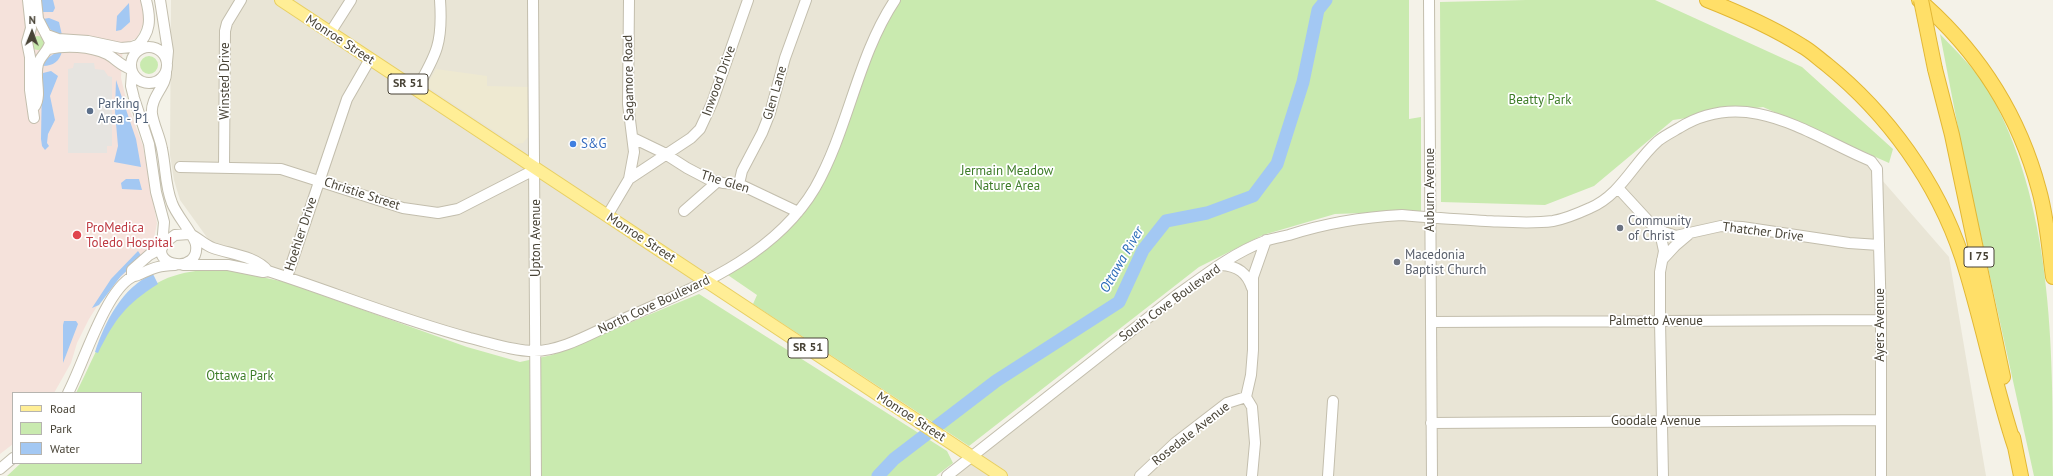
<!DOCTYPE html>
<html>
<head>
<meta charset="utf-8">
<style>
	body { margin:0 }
	#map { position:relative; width:2053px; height:476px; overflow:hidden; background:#f4f2e8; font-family:"PT Sans",sans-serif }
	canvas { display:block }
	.legend { position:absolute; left:12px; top:392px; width:130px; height:72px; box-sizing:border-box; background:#fff; border:1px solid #b6b4af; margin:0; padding:5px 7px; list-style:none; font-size:12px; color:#484336 }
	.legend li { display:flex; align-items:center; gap:8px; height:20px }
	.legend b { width:20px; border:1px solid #b6b4af }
	.north { position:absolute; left:12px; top:12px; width:40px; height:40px; -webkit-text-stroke:3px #fff; paint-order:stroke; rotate:1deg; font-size:11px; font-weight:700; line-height:16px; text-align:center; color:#484336 }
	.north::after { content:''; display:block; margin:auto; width:14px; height:18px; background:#484336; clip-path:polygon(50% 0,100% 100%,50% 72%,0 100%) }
</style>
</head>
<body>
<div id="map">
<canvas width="2053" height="476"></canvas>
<ul class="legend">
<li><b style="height:5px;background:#ffee96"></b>Road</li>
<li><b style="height:11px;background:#c9eaaf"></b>Park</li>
<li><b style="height:11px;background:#a3c8f3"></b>Water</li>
</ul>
<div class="north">N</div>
</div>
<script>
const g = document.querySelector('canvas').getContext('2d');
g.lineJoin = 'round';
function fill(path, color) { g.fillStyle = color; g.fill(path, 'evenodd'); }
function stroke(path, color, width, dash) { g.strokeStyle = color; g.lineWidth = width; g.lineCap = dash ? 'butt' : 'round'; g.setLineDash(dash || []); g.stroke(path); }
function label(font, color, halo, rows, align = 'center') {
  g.font = font + ' "PT Sans",sans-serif'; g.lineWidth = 3.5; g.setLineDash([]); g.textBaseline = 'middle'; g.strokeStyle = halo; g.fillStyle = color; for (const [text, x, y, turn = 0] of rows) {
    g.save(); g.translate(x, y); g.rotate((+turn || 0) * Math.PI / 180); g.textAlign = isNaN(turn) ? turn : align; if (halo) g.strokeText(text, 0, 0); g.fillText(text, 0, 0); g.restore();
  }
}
const residential = new Path2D(`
	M171,0h719l-28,55 -22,64 -29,66 -17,24 -22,24 -21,16 -47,29 -139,62 -30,6 -32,-5 -61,-16 -154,-52 -77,-30 -31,-43 -6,-20 -4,-25z
	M1755,112l107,45 87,100 37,219h-1039l230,-181 65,-43 110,-33 185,4 54,-16 67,-66 34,-21z`);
const education = new Path2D(`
	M436,69l51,7v10l41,1v50l-5,6 -9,1 -88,-58z`);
const medical = new Path2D(`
	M0,0h141l3,22 -7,16 -14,6 -2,34 6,25 16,43 14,77 -5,25 -44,41 -19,30 -12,24 -6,20 -17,30h-41v51l-13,10z`);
const green = new Path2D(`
	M890,0h519v119l12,-2v94l-86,3 -72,21 -64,32 -230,179 -216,-142 4,-9 -38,-26c27,-17 55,-34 75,-60 31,-38 43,-87 59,-132 10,-27 23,-52 37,-77z
	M1526,0h129l147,67 91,82 -4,14 -126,-56 -90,13 -79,66 -49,19 -104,-3 -1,-200z
	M1940,34c16,17 34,34 47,54 66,114 66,258 66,388h-19l-70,-317z
	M31 43a7 7 0 1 1 14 0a7 7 0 1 1-14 0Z
	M140 65a9 9 0 1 1 18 0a9 9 0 1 1-18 0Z
	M224,269l61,13 182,65 53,15 32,-7 147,-61 248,157 6,12 -17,13h-929l14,-13h120v-70h-65c13,-25 23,-52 39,-76 4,-5 10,-10 15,-14 30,-28 55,-33 94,-34z`);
const parking = new Path2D(`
	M74,63h20l1,6 9,1 4,6 4,1v69h-5v7h-39v-84l5,-1z`);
const water = new Path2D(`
	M40,0h13l2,8 -2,4h-12z
	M129,3l1,19 -9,8 -5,1 1,-15z
	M49,18l10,4 3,13c-9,-1 -15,-8 -19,-16z
	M58,51h4c-2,10 -9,15 -19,15l2,-6z
	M51,71l7,5 -8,20 5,24 -7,14 -1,9 2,3 -4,4 -3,-4 -1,-7 1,-59 1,-7z
	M116,80l20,59 5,28 -27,-5 4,-16 -3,-34z
	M126,179h13l3,11 -20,-1 -1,-6z
	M138,251l4,6 -21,19 -22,29 -7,3 19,-29z
	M153,274l5,10c-33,21 -43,35 -60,69l-3,-1c10,-30 27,-65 58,-78z
	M64,321h12l2,3 -15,39v-38z`);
const river = new Path2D(`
	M878,476l16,-17 102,-78 123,-79 24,-52 23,-29 41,-8 46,-17 24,-32 26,-82 15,-72 8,-10`);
const minor = new Path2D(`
	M28,0l3,28 -4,14 3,15v33l4,28
	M160,0l8,51 -1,11
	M533,0l3,476
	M629,0l-1,104 6,48 -5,27
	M1429,0l3,476
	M330,33l21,-33
	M47,35l11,4 30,2 33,7 11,-1 8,-3
	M131 65a18 18 0 1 1 36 0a18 18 0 1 1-36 0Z
	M136,47c15,-14 15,-28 10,-47
	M48,49c18,-4 42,-3 59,5 9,5 14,12 24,15
	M166,72c1,14 -16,25 -14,42 2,12 8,23 10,35 4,19 3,37 10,54 4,12 23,33 24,42 4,29 -45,22 -33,-1l12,-9 14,-1
	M132,73l-1,13 3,12 15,46 7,48 8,30 -2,24
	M416,90c21,-36 27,-48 24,-90
	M35,106c7,-12 -1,-28 3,-42 2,-8 11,-13 12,-22l-12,-23 -2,-19
	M633,138l29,14 25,16 21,11 15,4 16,1 59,28
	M180,167l101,2 122,39 35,5 20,-4 78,-40
	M224,167l1,-136 2,-8 14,-23
	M739,184l3,-13 20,-38 8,-20 15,-55 21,-58
	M1618,188l35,38 11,6 12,4 45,-10 21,1 107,16 30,2
	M684,211l33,-29
	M607,216l22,-37 62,-41 9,-9 12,-26 36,-103
	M1655,228l6,9 3,14 -4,21v49l3,155
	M192,235c7,4 13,10 21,13 17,6 43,8 55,23
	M1662,260l13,-14 13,-11
	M183,265h45l35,7 5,-1c68,22 134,49 202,67 21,5 43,13 64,13 29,0 59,-19 85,-30 71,-32 154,-62 196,-133 34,-60 42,-131 80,-188
	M1221,265c17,1 26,8 31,23
	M132,277v-7l17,-15 13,-7
	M287,277l60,-178 23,-40
	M1431,322l450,-2
	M68,393c15,-28 37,-102 64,-116 2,-1 4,-1 6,-2 16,-7 18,-9 37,-10
	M1431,423l449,-3
	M0,469l13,-11
	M947,476l230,-181c28,-20 56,-42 88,-54 8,-3 16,-4 24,-6 37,-12 74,-18 113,-20 28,3 56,4 84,6 23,1 45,3 67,0 12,-2 26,-8 37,-13 31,-13 44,-46 68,-67 6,-5 14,-9 21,-13 65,-40 123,2 183,29l9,4 6,8 4,151v156
	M1140,476l35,-33 52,-40 19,-6
	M1252,476l3,-33 -3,-36 -6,-10 5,-22 2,-25v-73l13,-37
	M1328,476l5,-75`);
const major = new Path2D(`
	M281,0l720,476`);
const highway = new Path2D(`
	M1707,0c33,13 65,27 95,46 9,5 16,12 24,18 62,50 111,118 136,193 20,62 32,127 53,190
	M1919,0c59,51 100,115 120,190 8,28 10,58 14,87
	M1935,69l17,66 51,242
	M2013,437l8,39`);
const highwayBridge = new Path2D(`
	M1921,0l14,69`);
const markers = [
	[90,111,4,"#5c6f8a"],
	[573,144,4,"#3f7fe0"],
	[1620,228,4,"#6b7280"],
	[77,235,5,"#e0444e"],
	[1397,262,4,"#6b7280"]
];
const shields = [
	[408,84,40],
	[1979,257,30],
	[808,348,40]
];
const shieldNames = [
	["SR 51",408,84],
	["I 75",1979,257],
	["SR 51",808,348]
];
const streetNames = [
	["Monroe Street",340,40,33],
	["Sagamore Road",629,78,-91],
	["Winsted Drive",225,81,-90],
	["Inwood Drive",719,81,-70],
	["Glen Lane",775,93,-74],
	["The Glen",725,182,17],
	["Auburn Avenue",1430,190,-90],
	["Christie Street",362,194,18],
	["Thatcher Drive",1763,232,7],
	["Hoehler Drive",301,234,-72],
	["Upton Avenue",536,238,-90],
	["Monroe Street",641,238,33],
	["South Cove Boulevard",1170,303,-36],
	["North Cove Boulevard",654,305,-25],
	["Palmetto Avenue",1656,321],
	["Ayers Avenue",1880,325,-90],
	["Monroe Street",911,417,33],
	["Goodale Avenue",1656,421],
	["Rosedale Avenue",1191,434,-38]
];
const parkNames = [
	["Beatty Park",1540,100],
	["Jermain Meadow",1007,171],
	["Nature Area",1007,186],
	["Ottawa Park",240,376]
];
const serviceNames = [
	["Parking",98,104],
	["Area - P1",98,119]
];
const shopNames = [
	["S&G",581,144]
];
const worshipNames = [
	["Community",1628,221],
	["of Christ",1628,236],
	["Macedonia",1405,255],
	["Baptist Church",1405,270]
];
const healthNames = [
	["ProMedica",86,228],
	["Toledo Hospital",86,243]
];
const waterNames = [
	["Ottawa River",1122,260,-60]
];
fill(residential, '#e9e5d6');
fill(education, '#eee9d1');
fill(medical, '#f5e2db');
fill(green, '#c9eaaf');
fill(parking, '#e6e4e0');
fill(water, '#a3c8f3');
stroke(river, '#a3c8f3', 13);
stroke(minor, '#c3bead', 12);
stroke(major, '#e8cf63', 14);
stroke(highway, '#e2b734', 16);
stroke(minor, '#fff', 10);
stroke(major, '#ffee96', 12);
stroke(highway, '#ffdf68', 14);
stroke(highwayBridge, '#e2b734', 16, []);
stroke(highwayBridge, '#ffdf68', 14);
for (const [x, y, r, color] of markers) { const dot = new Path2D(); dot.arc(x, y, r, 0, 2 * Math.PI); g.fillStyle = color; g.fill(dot); stroke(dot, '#fff', 1.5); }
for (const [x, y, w] of shields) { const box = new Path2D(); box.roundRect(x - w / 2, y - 10, w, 20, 3); g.fillStyle = '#fff'; g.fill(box); stroke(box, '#484336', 1); }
label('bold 12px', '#484336', null, shieldNames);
label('13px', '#484336', '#fff', streetNames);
label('13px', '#3d7c27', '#fff', parkNames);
label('13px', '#4e5e75', '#fff', serviceNames, 'left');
label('13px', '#366cbe', '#fff', shopNames, 'left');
label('13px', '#5b616d', '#fff', worshipNames, 'left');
label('13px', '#be3a42', '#fff', healthNames, 'left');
label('italic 14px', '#2b6cb8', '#fff', waterNames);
</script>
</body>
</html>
